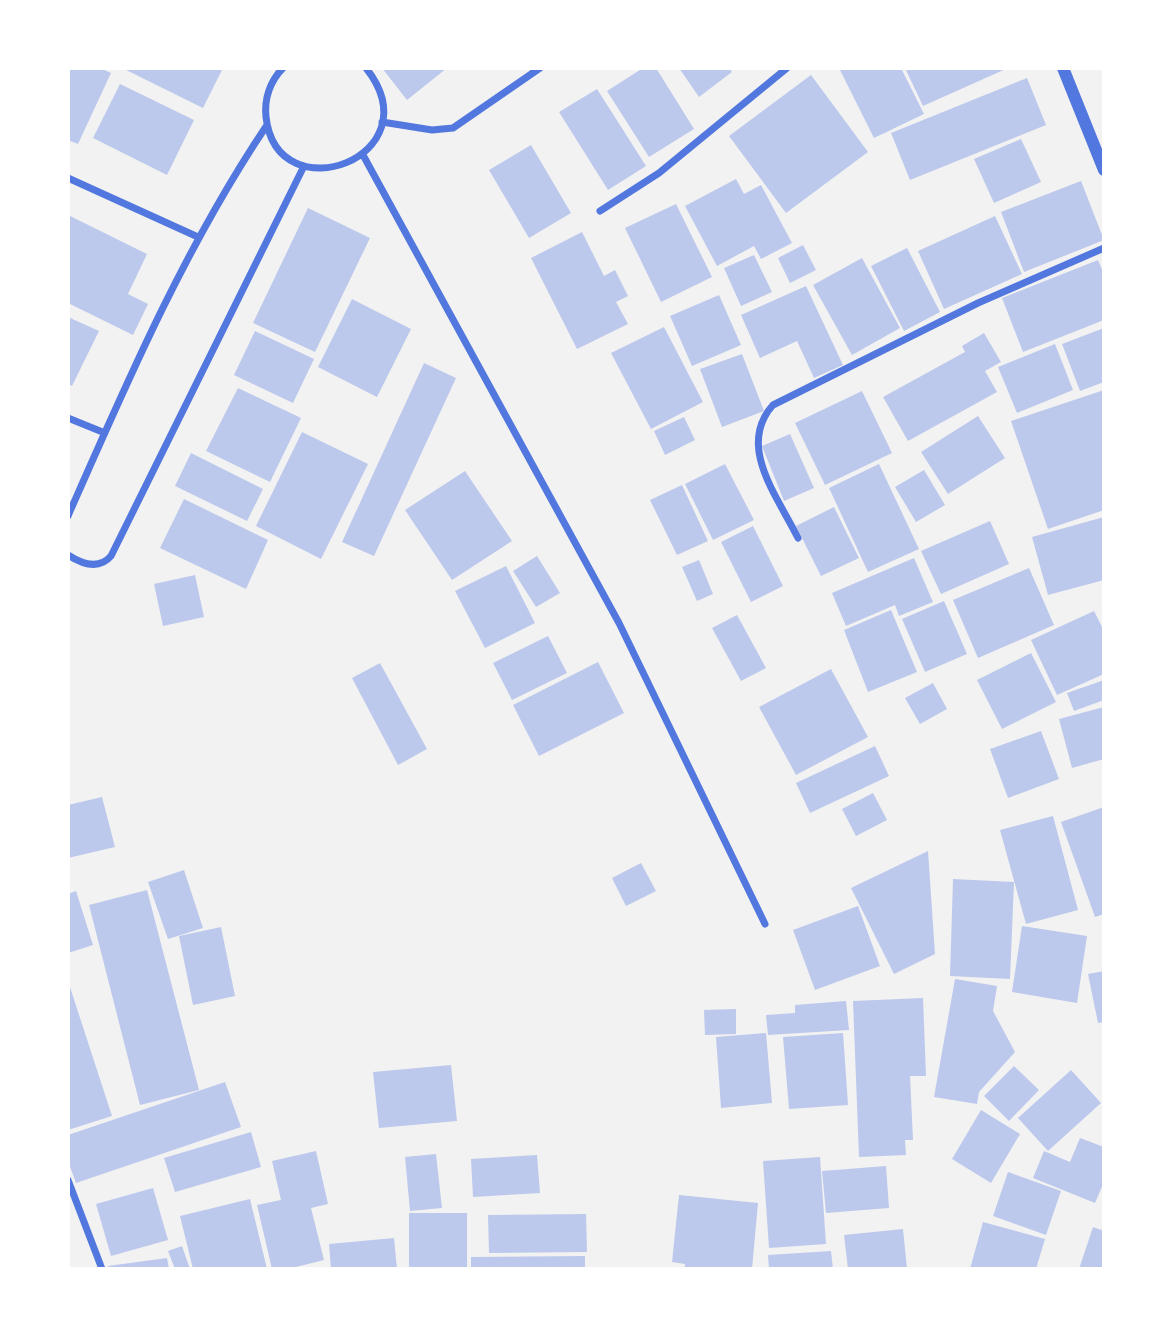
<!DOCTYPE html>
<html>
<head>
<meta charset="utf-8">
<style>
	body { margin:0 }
	#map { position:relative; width:1172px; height:1337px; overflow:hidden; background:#f2f2f2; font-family:Merriweather,serif }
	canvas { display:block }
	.frame { position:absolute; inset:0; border:70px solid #fff; pointer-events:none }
</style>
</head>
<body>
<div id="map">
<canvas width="1172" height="1337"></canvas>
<div class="frame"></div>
</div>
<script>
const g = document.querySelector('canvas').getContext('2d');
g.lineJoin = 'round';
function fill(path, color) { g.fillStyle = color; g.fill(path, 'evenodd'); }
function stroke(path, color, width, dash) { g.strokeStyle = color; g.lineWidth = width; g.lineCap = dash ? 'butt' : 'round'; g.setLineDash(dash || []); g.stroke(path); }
const building = new Path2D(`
	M68,68h32l11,5 -33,71 -10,-4z
	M122,68h101l-20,40z
	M382,68h65l-40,32z
	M643,68h13l38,61 -45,28 -42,-66z
	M679,68h50l3,4 -33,25z
	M839,68h62l23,46 -50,24z
	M905,68h103l-85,38z
	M811,75l57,77 -82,61 -57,-77z
	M1027,78l19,47 -136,55 -19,-47z
	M120,84l74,36 -27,55 -74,-37z
	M597,89l49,77 -38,24 -49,-78z
	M1021,139l20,43 -47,21 -20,-44z
	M531,145l40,68 -42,25 -40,-68z
	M736,179l8,15 17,-9 31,58 -31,16 -7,-13 -37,20 -32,-60z
	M1081,181l23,59 -80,32 -23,-60z
	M676,204l36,73 -51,25 -36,-74z
	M308,208l62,30 -55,114 -62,-29z
	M68,215l79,39 -19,40 20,10 -15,31 -65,-32z
	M995,216l27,58 -78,35 -26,-58z
	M582,232l22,44 11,-6 13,26 -12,6 12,22 -51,25 -46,-91z
	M803,245l13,25 -26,13 -12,-25z
	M907,248l33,64 -36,19 -33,-65z
	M754,255l18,37 -31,14 -17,-38z
	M862,258l38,70 -48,27 -39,-70z
	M1098,260l6,14v46l-81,32 -21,-54z
	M806,286l37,79 -29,13 -17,-37 -37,17 -19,-43z
	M719,295l22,50 -49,21 -22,-50z
	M352,299l59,30 -34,68 -59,-30z
	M68,317l31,14 -27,55 -4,-2z
	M664,327l39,75 -52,27 -40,-76z
	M1104,328v54l-24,9 -18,-47z
	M255,331l59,28 -21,44 -59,-28z
	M984,333l17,29 -16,9 12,21 -89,49 -25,-44 82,-45 -3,-6z
	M1055,344l18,46 -56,23 -19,-46z
	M742,354l22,57 -42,16 -22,-58z
	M424,363l32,15 -82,178 -32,-14z
	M238,388l63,30 -31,64 -64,-31z
	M1104,390v120l-56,19 -37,-108z
	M862,391l30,62 -67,32 -30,-62z
	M978,416l27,42 -57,36 -27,-42z
	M684,417l11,23 -30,15 -11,-24z
	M302,432l66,32 -47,95 -65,-33z
	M790,434l24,54 -30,13 -22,-55z
	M191,453l72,36 -16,32 -72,-35z
	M725,464l29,56 -41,20 -28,-56z
	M879,464l40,85 -51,23 -39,-84z
	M924,470l21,35 -29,17 -21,-35z
	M465,471l47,70 -60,39 -47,-70z
	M682,485l26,56 -31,14 -27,-55z
	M184,499l84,41 -22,49 -86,-41z
	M834,507l25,51 -38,18 -25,-50z
	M1104,517v63l-56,15 -16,-58z
	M990,521l19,43 -68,30 -20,-43z
	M753,526l30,60 -32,16 -30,-60z
	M537,556l23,37 -24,14 -23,-36z
	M914,558l19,44 -34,14 -4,-11 -49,21 -14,-33z
	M699,560l14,34 -16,7 -15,-34z
	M506,566l29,57 -50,25 -30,-57z
	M1029,568l25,57 -76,33 -25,-58z
	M195,575l9,42 -41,9 -9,-42z
	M944,601l23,53 -42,18 -23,-53z
	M891,610l26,62 -49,20 -24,-62z
	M1094,611l10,20v43l-47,21 -26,-55z
	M737,615l29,53 -25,13 -29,-53z
	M548,636l19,37 -55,27 -19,-37z
	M1031,653l25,49 -54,27 -25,-49z
	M598,662l26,51 -85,43 -26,-51z
	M380,663l47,86 -29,16 -46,-87z
	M831,669l37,68 -72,38 -37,-68z
	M1104,680v20l-30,11 -7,-18z
	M933,683l14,26 -27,15 -15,-26z
	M1104,707v52l-32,9 -13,-49z
	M1041,731l18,48 -51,19 -18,-49z
	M875,746l14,30 -79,37 -14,-30z
	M873,793l14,27 -31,16 -14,-27z
	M102,797l13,50 -47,11v-53z
	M1104,807v107l-9,3 -34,-95z
	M1053,816l25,94 -52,14 -26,-94z
	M928,851l7,103 -41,20 -43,-86z
	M641,863l15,28 -30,15 -14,-28z
	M184,870l19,58 -35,11 -20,-57z
	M953,879l61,3 -4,97 -60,-3z
	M147,890l52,200 -59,15 -51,-200z
	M76,891l17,54 -25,8v-59z
	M858,906l22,60 -65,24 -22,-60z
	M1022,926l65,10 -10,67 -65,-11z
	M221,927l14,69 -42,9 -14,-69z
	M1104,971v51l-6,1 -10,-49z
	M955,979l42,7 -4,25 22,41 -36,40 -2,12 -43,-7z
	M68,981l44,135 -44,14z
	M923,998l3,78h-16l3,64h-8l1,15 -47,2 -6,-156z
	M846,1001l3,29 -81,5 -2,-20 29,-2v-8z
	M736,1009v25l-31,1 -1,-25z
	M766,1033l6,70 -51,5 -5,-71z
	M843,1033l5,72 -59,4 -6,-72z
	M451,1065l6,56 -78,7 -6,-56z
	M1014,1066l25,24 -30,31 -25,-25z
	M1071,1070l30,33 -53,48 -30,-33z
	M225,1082l16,45 -165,56 -8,-22v-26z
	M981,1110l39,24 -29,49 -39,-24z
	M251,1132l10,35 -86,25 -11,-34z
	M1080,1138l24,9v35l-9,21 -62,-25 11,-27 26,11z
	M316,1151l12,53 -17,4 13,52 -36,9h-16l-15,-64 24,-5 -9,-39z
	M436,1154l6,54 -32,3 -5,-54z
	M537,1155l3,38 -67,4 -2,-38z
	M820,1157l6,87 -57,4 -6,-87z
	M886,1166l3,42 -63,5 -4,-42z
	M1008,1172l53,19 -15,44 -53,-19z
	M153,1188l15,52 -57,16 -15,-52z
	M679,1195l79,8 -6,66h-67v-5l-13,-2z
	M250,1199l17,70h-74l-13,-53z
	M409,1213h58v56h-58z
	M586,1214l1,38 -98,1 -1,-38z
	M983,1222l62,17 -9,30h-66z
	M1093,1227l11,4v38h-25z
	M903,1229l4,40h-59l-4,-34z
	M394,1238l3,31h-66l-2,-25z
	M182,1246l8,23h-15l-7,-18z
	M831,1251l2,18h-64l-1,-14z
	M585,1256v13h-114v-12z
	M167,1258l2,11h-60l-1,-3z`);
const minor = new Path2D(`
	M283,68c-13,13 -19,31 -17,49 11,98 170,40 100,-49
	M382,122l50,8 21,-2 87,-60
	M363,155l256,468 146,301
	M68,178l130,59
	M600,211l59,-38 128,-105
	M68,418l37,15
	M68,516c59,-134 117,-269 199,-391
	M798,538c-20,-41 -62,-92 -25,-133l205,-102 126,-55
	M68,555c14,9 31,15 43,1l193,-390
	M68,1180l34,89`);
const tertiary = new Path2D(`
	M1063,68l41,102`);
fill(building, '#bdc9ec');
stroke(minor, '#5277de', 7);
stroke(tertiary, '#5277de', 12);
</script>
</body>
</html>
